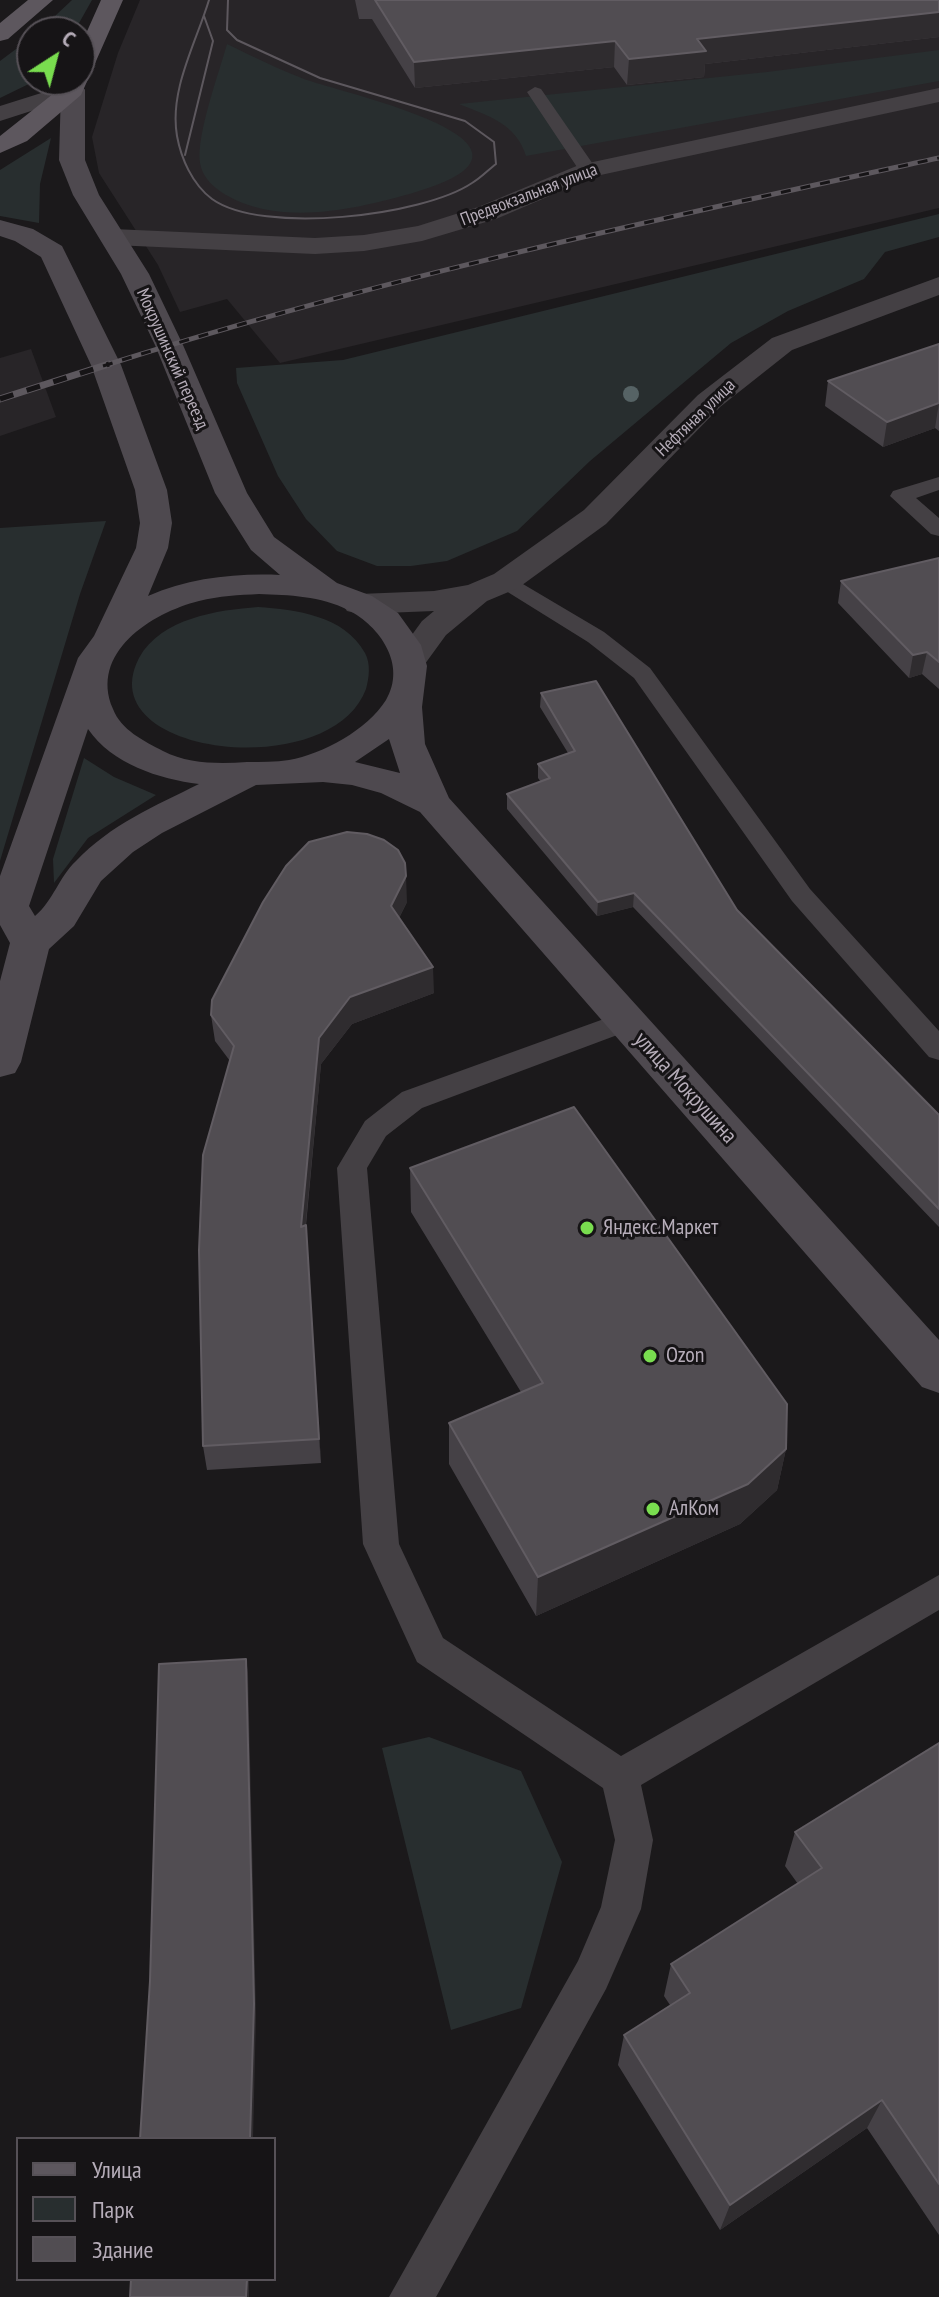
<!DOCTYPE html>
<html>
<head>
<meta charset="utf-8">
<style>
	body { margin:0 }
	#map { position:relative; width:939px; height:2297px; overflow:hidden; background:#1b191b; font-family:"PT Sans Narrow",sans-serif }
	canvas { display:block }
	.legend { position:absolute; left:16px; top:2137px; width:260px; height:144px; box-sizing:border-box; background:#161416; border:2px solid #565157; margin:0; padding:10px 14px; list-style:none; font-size:24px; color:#b6adb9 }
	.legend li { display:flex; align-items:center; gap:16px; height:40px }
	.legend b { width:40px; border:2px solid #565157 }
	.north { position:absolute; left:16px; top:16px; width:80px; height:80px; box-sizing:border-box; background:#161416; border:2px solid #565157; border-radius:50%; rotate:36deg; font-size:22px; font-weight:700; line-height:32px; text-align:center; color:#b6adb9 }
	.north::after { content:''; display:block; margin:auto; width:28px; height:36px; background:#79dd4f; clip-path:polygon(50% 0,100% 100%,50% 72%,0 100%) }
</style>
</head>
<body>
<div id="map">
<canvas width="939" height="2297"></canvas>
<ul class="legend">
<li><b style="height:10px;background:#5d575e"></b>Улица</li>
<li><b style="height:22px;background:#282e2f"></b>Парк</li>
<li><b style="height:22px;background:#514d52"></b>Здание</li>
</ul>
<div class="north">С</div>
</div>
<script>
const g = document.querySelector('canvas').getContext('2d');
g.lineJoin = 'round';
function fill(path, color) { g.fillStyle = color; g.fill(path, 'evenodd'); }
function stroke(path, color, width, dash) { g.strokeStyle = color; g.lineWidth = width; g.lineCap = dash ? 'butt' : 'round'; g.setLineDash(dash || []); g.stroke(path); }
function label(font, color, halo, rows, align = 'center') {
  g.font = font + ' "PT Sans Narrow",sans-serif'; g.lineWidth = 6; g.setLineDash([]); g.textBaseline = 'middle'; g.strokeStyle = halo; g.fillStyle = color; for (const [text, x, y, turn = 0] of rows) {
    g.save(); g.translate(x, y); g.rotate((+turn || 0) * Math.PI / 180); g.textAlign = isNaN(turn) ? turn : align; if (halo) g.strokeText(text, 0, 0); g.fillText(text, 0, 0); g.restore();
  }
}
const built = new Path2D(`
	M140,0h799v208l-659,155 -53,-64 -47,13 -22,-47 -59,-92 -7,-36 26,-84z
	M31,349l25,68 -56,19v-78z`);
const green = new Path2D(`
	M72,0h20l-18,32h-36z
	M32,37v43h5l-37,18v-37z
	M227,44c25,12 51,25 77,35 42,15 274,65 112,113 -58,17 -135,35 -190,3 -12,-7 -24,-18 -26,-32 -4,-28 19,-90 27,-119z
	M939,50v31l-413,75c-10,-33 -38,-40 -67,-52l308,-32z
	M51,138l-11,46 -1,39 -39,-7v-46z
	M939,214v23l-54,15 -21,27 -76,32 -57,32 -141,118 -73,70 -70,30 -36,5h-34l-40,-15 -31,-32 -28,-43 -41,-93 -1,-15 107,-8z
	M106,521l-26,73 -80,267v-333z
	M258,607c38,3 86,8 107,46 6,11 4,25 1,36 -35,95 -278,67 -227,-31 22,-40 79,-48 119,-51z
	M84,758l30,19 42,18 -68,43 -34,45 -1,-24z
	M429,1737l92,34 41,91 -41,146 -70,22 -69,-282z`);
const lane = new Path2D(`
	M535,87l6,2 56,81 -3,4h-12l-3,-4 -52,-78z
	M939,477v13l-23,8 23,20v18l-8,-2 -41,-38 3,-5z
	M506,574l98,58 46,36 160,221 129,142v29l-10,-3 -137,-156 -158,-223 -46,-36 -90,-56 -3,-5 3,-5z
	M626,1011l10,3 4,7 -4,7 -214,80 -36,28 -19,32 32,376 44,94 178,118 318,-181v35l-298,175 12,55 -12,69 -35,80 -170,308h-47l189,-336 23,-54 14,-67 -12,-52 -186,-126 -54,-118 -26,-376 28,-47 37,-29z`);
const street = new Path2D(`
	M73,83l8,2 4,5 -4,5 -81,26v-15z
	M939,88v14l-343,74 -100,43 -74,22 -58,10 -49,3 -202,-9 -9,-2 -4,-6 4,-6 9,-2 202,9 49,-3 54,-9 60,-19 101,-42z
	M939,277v18l-147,55 -72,57 -114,117 -88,64 -31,13 -41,34 -24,33 -12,3 -12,-3 -5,-7 29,-40 12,-10 -75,3 -12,-3 -5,-7 5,-7 12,-3 75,-3 34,-6 26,-11 90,-64 114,-115 74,-57z`);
const secondary = new Path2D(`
	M73,83l8,2 4,5v70l14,35 50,79 34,71 64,148 27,44 63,46 35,13 26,17 23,32 6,21 -5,41 3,37 24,54 490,542v53l-17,-6 -502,-575 -39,-19 -29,-8 -29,-3 -67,3 -94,48 -29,19 -32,29 -27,45 -25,23 -28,113 -6,11 -15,4v-96l10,-38 -10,-18v-49l78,-218 16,-22 42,-88 4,-25 -5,-33 -44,-125 -50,-108 -26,-16 -15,-5v-16l33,9 29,17 59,119 46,125 5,33 -4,25 -20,48c41,-18 88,-23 132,-21l-29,-25 -36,-57 -60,-148 -34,-71 -48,-79 -14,-35 2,-70 4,-5zM259,594c30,1 62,2 89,16 32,16 59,55 38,90 -19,30 -63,54 -97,60 -13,2 -28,2 -42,2 -28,2 -59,2 -84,-11 -19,-10 -42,-21 -50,-42 -24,-56 38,-96 86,-108 20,-5 40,-6 60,-7zM88,729c24,35 71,50 111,55 -44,22 -89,41 -123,77 -17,16 -23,40 -41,55l-6,-10zM389,739l11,34 -45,-11z`);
const primary = new Path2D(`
	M28,0h25l-45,39 -8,2v-18z
	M101,0h22l-42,95 -54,46 -27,12v-17l63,-50 3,-6h14v-33z`);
const tram = new Path2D(`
	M209,0c-13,43 -40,90 -32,136 4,22 15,48 35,63 50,36 211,17 260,-16 9,-5 16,-13 24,-19l-2,-22 -29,-21 -145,-43 -83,-38 -10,-10 1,-30
	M185,155l28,-114 -9,-25`);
const railFar1 = new Path2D(`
	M103,366c273,-87 556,-147 836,-208`);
const rail = new Path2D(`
	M0,399l109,-35`);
const trees = [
	[631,394]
];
const wall = new Path2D(`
	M355,0h584v37l-234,27 -1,13 -77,8 -13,-18 -199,21 -43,-69h-13z
	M939,344v87l-4,-3 -52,19 -58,-41 3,-25z
	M939,558v131l-17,-15 -13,4 -71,-75 3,-22z
	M541,693l196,217 202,205v112l-306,-320 -36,9 -90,-107v-15l34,-12 -3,-4v-14l30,-11 -28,-46z
	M407,902l-8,16 35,75 -82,31 -31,40 -15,161 15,238 -114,7 -4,-24 27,-385 -15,-20 -4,-26z
	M410,1168l376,281 -9,41 -37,34 -204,92 -87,-152v-41l72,-31 -110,-180z
	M939,1743v492l-72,-107 -147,102 -102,-165 6,-30 46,-30 -6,-9 7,-32 127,-80 -13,-18 10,-34z`);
const shadedWall = new Path2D(`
	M939,12v25l-234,27 -1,13 -77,8 2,-26 68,-20z
	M615,41l-1,26 -199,21 -1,-26z
	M939,403l-4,25 -52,19 4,-25z
	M927,652l-5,22 -13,4 4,-23z
	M406,876l1,26 -15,30 -1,-26z
	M634,893l-1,14 -36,9 1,-14z
	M433,967l1,26 -82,31 -31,40 -18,188 -2,-25 18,-189 31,-41z
	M306,1225l2,25 13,213 -2,-24z
	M786,1449l-9,41 -37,34 -204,92 2,-39z
	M246,1659l2,13 8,342 -3,125h-3z
	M882,2100l-15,28 -147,102 10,-25z
	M247,2279h2v18h-3z`);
const building = new Path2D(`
	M375,0h564v12l-242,27 9,12 -77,8 -14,-18 -201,21z
	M939,344v59l-52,19 -59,-41z
	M939,558v104l-12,-10 -14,3 -72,-74z
	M596,681l141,229 202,205v94l-305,-316 -36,9 -91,-108 43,-16 -12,-14 37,-13 -34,-58z
	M347,832l20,2 17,6 14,10 7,13 1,13 -15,30 42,61 -83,30 -31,41 -18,189 5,-2 13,214 -116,7 -4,-196 4,-95 31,-109 -23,-31 1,-15 51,-98 23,-36 23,-24z
	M574,1107l213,297 -1,45 -38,35 -210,93 -89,-154 94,-40 -133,-215z
	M246,1659l8,345 -4,135h-110l10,-158 9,-317z
	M939,1743v441l-57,-84 -152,105 -106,-170 66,-42 -19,-29 151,-96 -27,-36z
	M131,2279h116l-1,18h-116z`);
const markers = [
	[587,1228,8,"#79dd4f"],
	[650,1356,8,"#79dd4f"],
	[653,1509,8,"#79dd4f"]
];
const farStreetnames = [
	["Предвокзальная улица",529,195,-21],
	["Мокрушинский переезд",172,359,66],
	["Нефтяная улица",696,418,-44]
];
const streetNames = [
	["улица Мокрушина",685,1088,48]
];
const poiNames = [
	["Яндекс.Маркет",603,1228],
	["Ozon",666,1356],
	["АлКом",669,1509]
];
fill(built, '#282528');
fill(green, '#282e2f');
fill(lane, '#444044');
fill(street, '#444044');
fill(secondary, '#4e494f');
fill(primary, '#5d575e');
stroke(tram, '#5d585e', 2);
stroke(railFar1, '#5d585e', 5);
stroke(rail, '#5d585e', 7);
stroke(railFar1, '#161416', 3, [10]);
stroke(rail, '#161416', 5, [14]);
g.fillStyle = '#566365';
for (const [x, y] of trees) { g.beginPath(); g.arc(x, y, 8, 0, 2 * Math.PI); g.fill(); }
fill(wall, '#454146');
fill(shadedWall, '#2f2c2f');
fill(building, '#514d52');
stroke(building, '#615c62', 2);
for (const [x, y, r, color] of markers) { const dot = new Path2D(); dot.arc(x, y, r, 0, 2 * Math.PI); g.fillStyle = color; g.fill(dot); stroke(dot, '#161416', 3); }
label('18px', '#b6adb9', '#161416', farStreetnames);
label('22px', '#b6adb9', '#161416', streetNames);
label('22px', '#b6adb9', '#161416', poiNames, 'left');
</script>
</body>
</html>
